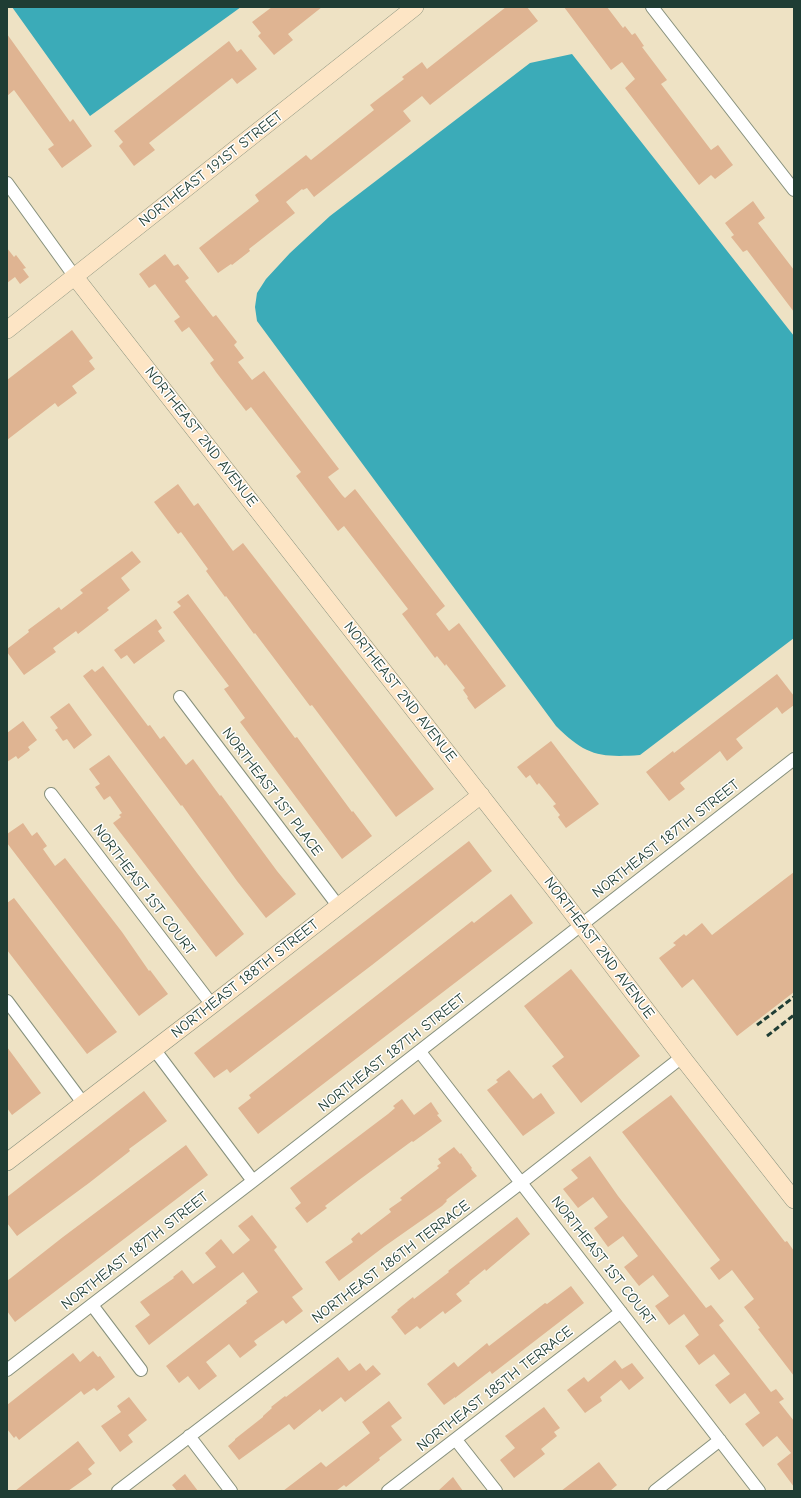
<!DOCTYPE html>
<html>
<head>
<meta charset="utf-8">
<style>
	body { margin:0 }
	#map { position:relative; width:801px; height:1498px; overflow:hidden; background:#eee2c4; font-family:"Comic Neue",sans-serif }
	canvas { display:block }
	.frame { position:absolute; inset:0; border:8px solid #1f3d34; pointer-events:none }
</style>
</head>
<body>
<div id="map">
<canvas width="801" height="1498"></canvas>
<div class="frame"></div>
</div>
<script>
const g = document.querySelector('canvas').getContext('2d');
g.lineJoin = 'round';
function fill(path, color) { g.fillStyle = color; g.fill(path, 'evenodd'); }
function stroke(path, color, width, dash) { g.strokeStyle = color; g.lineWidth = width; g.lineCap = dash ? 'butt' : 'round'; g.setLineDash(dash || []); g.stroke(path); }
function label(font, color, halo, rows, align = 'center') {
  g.font = font + ' "Comic Neue",sans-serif'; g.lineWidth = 3; g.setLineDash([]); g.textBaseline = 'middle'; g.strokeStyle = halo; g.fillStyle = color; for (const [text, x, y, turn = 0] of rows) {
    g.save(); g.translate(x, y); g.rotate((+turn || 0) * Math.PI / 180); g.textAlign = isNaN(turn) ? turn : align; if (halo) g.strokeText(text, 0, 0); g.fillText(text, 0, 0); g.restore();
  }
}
const water = new Path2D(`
	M12,7h229l-151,109z
	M572,54l222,282v302l-154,117c-41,3 -55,0 -84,-29l-299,-405 -2,-14 2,-14 9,-14 24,-26 40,-37 200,-153z`);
const building = new Path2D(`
	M272,7h50l-34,27 5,6 -19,15 -16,-19 3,-3 -9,-11z
	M506,7h21l11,14 -108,84 -8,-9 -19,15 8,10 -97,76 -7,-9 -4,2 -1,-1 -16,13 9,11 -46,36 1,2 -18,14 -1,-1 -13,9 -19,-25 60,-47 -4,-6 51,-40 5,5 63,-50 -4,-5 34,-26 -2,-2 20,-15 5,7z
	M564,7h43l16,21 2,-2 7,9 3,-2 9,13 -2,1 25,33 -6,4 50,66 7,-5 15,20 -18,14 -4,-4 -12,10 -74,-97 10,-9 -13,-17 -11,8z
	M7,34l63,88 3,-3 19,27 -30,22 -14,-19 6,-4 -40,-55 -7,6z
	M229,41l8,11 4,-3 16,20 -20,15 -5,-6 -83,65 6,7 -21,16 -15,-20 4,-4 -9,-11z
	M753,201l12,17 -7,5 36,47v42l-47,-62 -4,2 -12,-15 3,-2 -9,-12z
	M7,248l7,9 2,-2 10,13 -3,1 6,8 -9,7 -5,-7 -8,6z
	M165,254l9,12 4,-2 11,14 -4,3 28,36 3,-2 21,27 -3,3 10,13 -6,4 14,18 12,-9 75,98 -11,8 14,18 3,3 10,-9 90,117 -9,8 13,17 10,-8 47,63 -31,23 -8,-11 1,-1 -5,-7 2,-2 -19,-24 -1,2 -8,-10 -2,2 -33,-44 6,-5 -64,-83 -6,5 -42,-55 5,-4 -50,-65 -5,4 -30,-39 -6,-9 4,-3 -25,-33 -7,5 -8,-11 6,-4 -25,-33 -6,4 -10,-14z
	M72,330l21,28 -4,3 6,8 -23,17 5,7 -19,14 -3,-4 -48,37v-60z
	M178,484l16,22 4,-3 35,48 10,-8 191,246 -38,28 -84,-112 -2,1 -55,-73 -1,1 -28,-38 -1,1 -19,-26 2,-2 -27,-37 -3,2 -24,-32z
	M132,551l9,11 -20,16 9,12 -23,18 2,2 -31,24 -2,-3 -23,17 3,4 -32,23 -17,-23v-3l22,-17 -1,-2 31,-23 2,3 22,-17 -3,-3z
	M188,594l107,144 2,-1 55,75 1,-1 19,25 -30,23 -102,-137 5,-4 -21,-29 5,-3 -56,-74 8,-6 -4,-4z
	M156,619l6,9 -4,3 7,10 -31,23 -7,-9 -6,4 -7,-9z
	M103,666l45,60 2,-1 10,14 4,-3 22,29 7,-6 27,37 1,-1 56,76 19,23 -30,24 -29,-37 -55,-76 -1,1 -98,-130 9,-7 3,3z
	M777,674l17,22v9l-12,9 -5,-7 -41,32 7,9 -16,13 -7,-10 -40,32 5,6 -16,12 -23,-29 27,-21 1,2z
	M69,703l23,32 -18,14 -7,-10 -4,2 -8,-11 3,-2 -8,-11z
	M23,721l14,19 -9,7 2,3 -12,9 -2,-3 -9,6v-29z
	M551,741l48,63 -33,24 -8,-11 2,-2 -7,-9 3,-2 -17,-21 -2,2 -7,-10 -4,3 -9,-11z
	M109,755l88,118 47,61 -28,23 -103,-134 8,-6 -2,-2 3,-2 -12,-17 -6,4 -9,-13 5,-3 -11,-15z
	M23,823l9,13 5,-4 10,14 -4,3 12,17 10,-8 57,74 27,39 1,-1 18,24 -29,22 -132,-173v-9z
	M469,841l23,30 -120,94 -142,108 -3,-4 -13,9 -20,-25z
	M794,872v120l-57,44 -44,-57 -11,9 -23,-30 17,-13 -3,-2 11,-9 2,2 16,-13 10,12z
	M511,894l22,29 -275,211 -20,-26 13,-10 -2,-3 223,-174 2,2z
	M14,898l103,134 -30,22 -80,-104v-47z
	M571,969l69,87 -59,47 -29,-37 12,-9 -40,-51z
	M7,1047l34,46 -29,22 -5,-7z
	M509,1070l24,29 8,-6 14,20 -32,23 -36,-46 11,-8 -2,-2z
	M144,1091l23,30 -38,28 1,2 -41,32 -72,53 -10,-13v-26z
	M671,1095l114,147 2,-1 7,10v125l-36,-47 2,-1 -16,-21 10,-8 -22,-29 -13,10 -9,-12 10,-8 -98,-128z
	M402,1099l12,16 17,-13 8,12 -2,1 5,6 -29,21 -1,-1 -53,39 -34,26 2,2 -20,15 -12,-15 6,-5 -11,-15 98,-74 7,-6 -2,-2z
	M186,1145l22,30 -193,147 -8,-11v-30l56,-44z
	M454,1147l6,7 1,-1 11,15 -1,1 6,7 -31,24 1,1 -5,5 -57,40 -46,35 -14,-19 28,-20 -2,-3 8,-7 2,3 30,-23 -2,-3 13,-9 -2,-2 39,-30 -2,-2 4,-3 -3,-4z
	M590,1156l28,40 88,112 5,-3 13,16 -5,4 52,67 5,-3 8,10 -5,3 15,19v66l-17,-23 14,-11 -14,-17 -14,11 -18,-23 15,-11 -15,-20 -15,11 -15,-19 15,-11 -16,-20 -15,11 -14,-19 14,-11 -15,-21 -15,11 -14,-19 14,-10 -16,-21 -14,11 -15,-19 14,-11 -15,-20 -15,11 -14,-19 14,-11 -15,-20 -15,11 -15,-19 15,-11 -7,-8z
	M252,1215l25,32 -3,3 29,39 -11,8 11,14 -17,13 -3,-4 -29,21 3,4 -17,13 -11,-14 -23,18 11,14 -18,14 -11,-14 -9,7 -13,-17 81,-63 -1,-2 12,-9 -15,-20 -94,73 -14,-19 15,-11 -10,-13 34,-24 -1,-1 9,-7 11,14 23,-17 -11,-14 16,-14 12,15 17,-14 -12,-14z
	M517,1217l13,17 -44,37 -1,-2 -16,13 1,1 -14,11 6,7 -17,13 -2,-3 -23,18 -3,-3 -12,9 -14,-18 7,-6 -1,-1 16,-13 1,2 35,-27 -1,-1z
	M571,1286l13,17 -92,71 -2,-3 -35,27v-1l-11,8 -17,-21 27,-22 4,5 29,-24 2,3 56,-43 2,1z
	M93,1351l5,6 2,-1 15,21 -18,14 -3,-3 -10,7 -3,-4 -62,49 -3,-4 -2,2 -7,-9v-24l66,-52 7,9z
	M338,1357l11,14 11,-8 6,8 7,-6 8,9 -36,28 -4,-5 -19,15 -2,-3 -26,21 -5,-6 -50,36 -11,-14 7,-6v-1l28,-22v-1l9,-8 -1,-1 14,-11 1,1z
	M615,1360l7,9 10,-6 12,15 -15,12 -8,-10 -21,17 2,4 -17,12 -18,-23 17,-13 4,5z
	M129,1397l18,23 -19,15 5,7 -13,10 -19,-26 20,-14 -4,-6z
	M389,1401l13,17 -11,8 11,14 -23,18 1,2 -34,27 -2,-2 -8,6h-53l38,-29 5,5 44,-34 -8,-11z
	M544,1407l16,21 -6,4 3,4 -16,13 4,5 -31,24 -14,-18 15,-12 -10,-12z
	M78,1441l17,22 -7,6 4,5 -24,17h-53z
	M599,1462l18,23 -7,6h-49z
	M185,1474l13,17h-21l-5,-6z
	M453,1477l10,14h-25z`);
const street = new Path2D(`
	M652,7l142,183
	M7,183l68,94
	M180,697l159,210
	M51,794l161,211
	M7,1001l76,102
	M154,1049l99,132
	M420,1052l339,439
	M92,1305l49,65
	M7,1370l246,-189 541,-422
	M189,1436l42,55
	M456,1440l40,51
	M118,1491l404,-309 160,-125
	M388,1491l233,-179
	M655,1491l65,-51`);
const secondary = new Path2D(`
	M75,277l479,612 131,172 109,139
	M7,330l408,-323
	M7,1162l205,-157 269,-210`);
const rail = new Path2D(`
	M757,1025l37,-28
	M767,1036l27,-21`);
const streetNames = [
	["NORTHEAST 191ST STREET",211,169,-38],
	["NORTHEAST 2ND AVENUE",201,437,52],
	["NORTHEAST 2ND AVENUE",400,692,52],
	["NORTHEAST 1ST PLACE",272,792,53],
	["NORTHEAST 187TH STREET",666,839,-38],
	["NORTHEAST 1ST COURT",144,890,53],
	["NORTHEAST 2ND AVENUE",599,948,53],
	["NORTHEAST 188TH STREET",245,979,-38],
	["NORTHEAST 187TH STREET",392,1053,-38],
	["NORTHEAST 187TH STREET",135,1251,-38],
	["NORTHEAST 1ST COURT",603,1261,52],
	["NORTHEAST 186TH TERRACE",391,1262,-37],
	["NORTHEAST 185TH TERRACE",495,1389,-38]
];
fill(water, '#3babb8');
fill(building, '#dfb492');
stroke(street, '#86907c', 14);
stroke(secondary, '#86907c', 18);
stroke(street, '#fff', 12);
stroke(secondary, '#fde5c5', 17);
stroke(rail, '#1f3d34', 3, [6, 3]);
label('15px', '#1f3d34', '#fff', streetNames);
</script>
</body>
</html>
